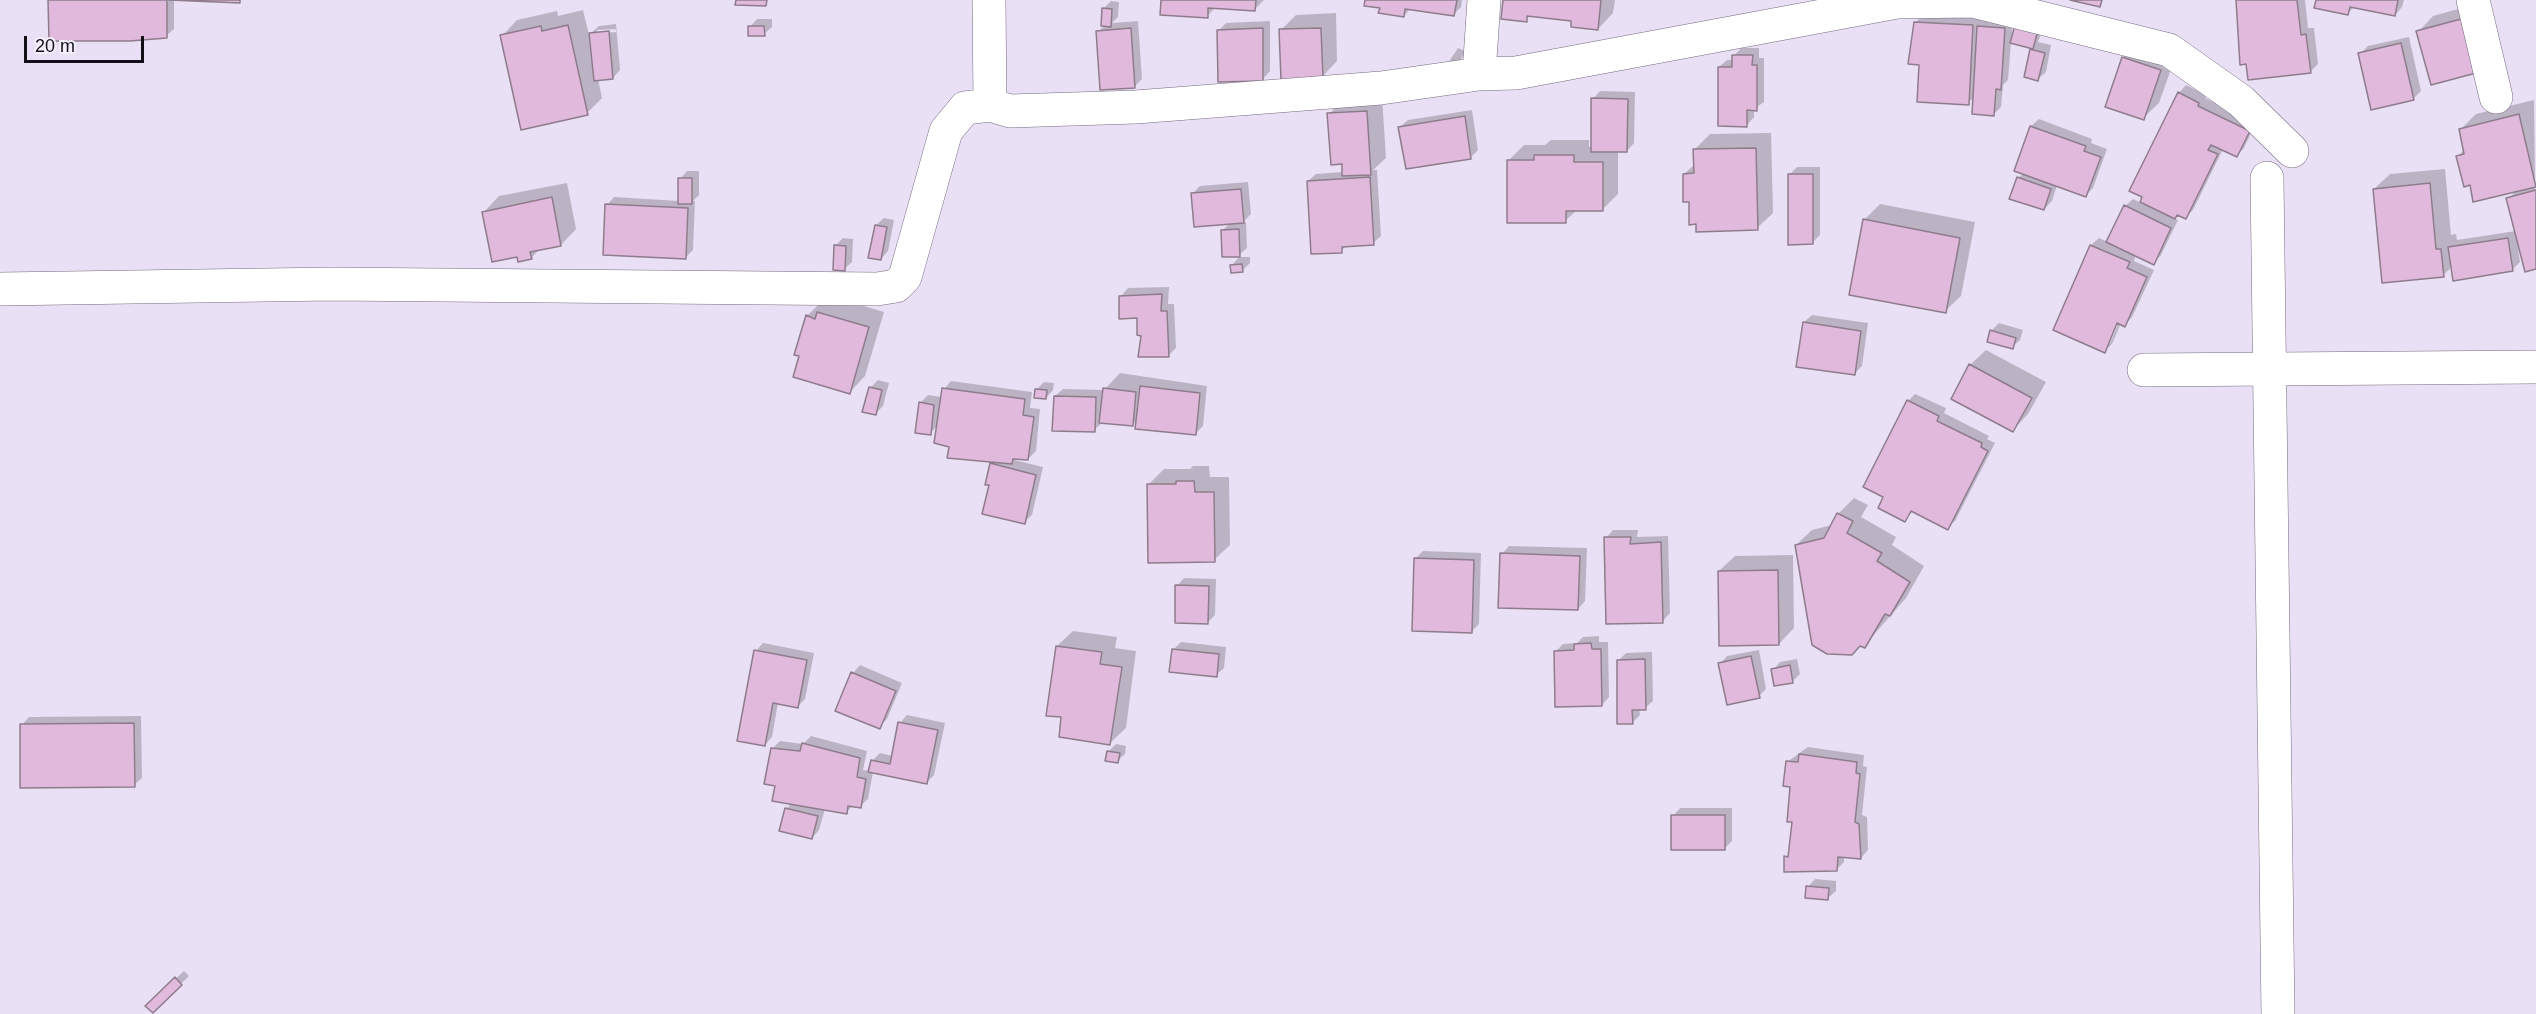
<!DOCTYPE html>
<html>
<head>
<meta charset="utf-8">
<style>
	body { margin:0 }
	#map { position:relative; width:2536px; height:1014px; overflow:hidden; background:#eae0f6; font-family:Helvetica,sans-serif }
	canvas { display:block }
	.scale { position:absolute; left:24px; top:36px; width:120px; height:27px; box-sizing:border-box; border:3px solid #141018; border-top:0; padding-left:8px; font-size:18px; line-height:21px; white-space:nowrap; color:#141018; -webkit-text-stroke:4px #f5effd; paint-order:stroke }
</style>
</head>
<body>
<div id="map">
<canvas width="2536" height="1014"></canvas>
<div class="scale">20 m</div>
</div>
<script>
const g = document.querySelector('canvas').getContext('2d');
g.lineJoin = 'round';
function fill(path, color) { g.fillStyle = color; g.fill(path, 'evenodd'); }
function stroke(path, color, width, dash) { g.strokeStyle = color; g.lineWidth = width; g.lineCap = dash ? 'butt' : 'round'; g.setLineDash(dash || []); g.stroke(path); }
const shadow = new Path2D(`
	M50,0h191h-67v29l-8,7z
	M1163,0h101l-10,10 -38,-3 -9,9z
	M1367,0h95l-1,7 -8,8 -42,-7 -7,8z
	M1505,0h110l-2,13 -15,16 -25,-9 -42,-5 -5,5z
	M2237,0h68l3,28h6l4,36 -8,8 -69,-9z
	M2317,0h87l-2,7 -7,8 -40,-9 -7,7z
	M1111,1l8,1 -1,15 -6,6 26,-2 4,58 -7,7 -37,-54 7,-7 -1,-17z
	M2476,4l-1,68 -57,-40 15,-16z
	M1931,7l81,14v18l33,-16 -7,19 13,3 -5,27 -8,7 -6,-29 2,-3 -23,-5 -3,38 -5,5 -2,22 -7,7 -20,-17 -6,6 -47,-40h-12l6,-40z
	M583,10l6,25 10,-9 17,-2 4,46 -7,8 -15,1 4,19 -15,15 -85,-77 15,-16 40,-9 1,5zM617,29v3l-20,1v-3z
	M1336,13l1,48 -15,16 -41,-47 15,-15z
	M757,19h15v8l-8,7 -14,-7z
	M1270,21v50l-7,8 -44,-49 7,-7z
	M2409,37l12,54 -8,8 -53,-45 8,-8z
	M2139,42l37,13 -17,48 -16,15 -36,-12 17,-49z
	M1458,48l7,3 -3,7 -7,7 -7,-2z
	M1741,48h18v10h5v44l-10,7v8l-7,8 -28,-58 8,-7h7v-4z
	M2186,85l20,10 -1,3 51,25 -12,25 -8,8 -13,-7 -30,61 -7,7 -8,-4 -4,5 4,2 -17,35 -7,8 -18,-8 -2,6 20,9 -22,47 -7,8 -4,-2 -9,21 -8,7 -49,-21 36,-85 8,-7 9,4 17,-36 8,-7 8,4 38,-110zM2119,315l2,2 -11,27h-3z
	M1600,91l35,1 -1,51 -7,8h-9v43l-16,16h-25l-12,11 -57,-60 16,-16h21l6,-5h38v7h3l1,-48z
	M1382,96l4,62 -13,12h4l4,66 -8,7 -26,2 -6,6 -33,-70 8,-7 27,-2v-10l-14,-48 15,-15z
	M2534,100l2,167 -17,-25h-2l3,20 -8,8 -60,-3 -9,8 -69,-86 16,-15 55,-5 6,66 5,-1 1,6 59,-9 -8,-32 9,-9 -46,-7 -13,-27 7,-7 -5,-19 16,-16z
	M1472,110l6,40 -7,7 -71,-30 8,-7z
	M2039,119l53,20 -1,4 16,6 -14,39 -7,7 -29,-10 -5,16 -8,8 -26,-31 6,-5 7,-47z
	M1771,133l2,80 -16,15 -67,-28 -6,-26 11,-10v-15l15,-15z
	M1797,167h23v68l-8,8 -23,-68z
	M687,171h12v24l-6,6h2l-2,49 -8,8 -78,-53 7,-8 65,4 1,-22z
	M1248,182l3,32 -8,8h3l1,26 -8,7 -16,-25 8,-8 -39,-28 8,-8z
	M567,183l9,46 -15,16 -21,4 -9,9 -13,-3 -34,-43 15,-16z
	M1880,204l95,18 -14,74 -16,15 -81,-91z
	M884,218l10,2 -6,31 -7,8 -5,-34z
	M843,238l10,1 -1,23 -8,7 -9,-23z
	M1239,257h11v6l-8,8 -10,-6z
	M1169,287l-1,17h6l2,44 -8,8 -26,-22 -3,-17 -18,-21 7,-8z
	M834,297l50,15 -19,64 -15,16 -49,-37 6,-39 15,-15z
	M1812,315l56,8 -6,43 -8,8 -50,-52z
	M1999,323l24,7 -3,10 -8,7 -21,-16z
	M1986,350l60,32 -18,32 -15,16 -43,-65z
	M1120,373l87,13 -4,40 -8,8 -57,-15 -5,5 -31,-1 -8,7 -39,-34 8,-7 41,1z
	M878,380l11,3 -6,23 -8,8 -5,-26z
	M951,381l81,11 -2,16 10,1 -4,42 -8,8 -11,-2 -3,3 29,7 -11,48 -8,7 -33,-38v-20l4,-3 -45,-15 -12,-21 -8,8 -10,-30 8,-8 14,2 2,-8z
	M1044,382l10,1 -1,7 -7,8 -10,-8z
	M1915,394l31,14 -2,5 45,23 -2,3 8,4 -40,78 -8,7 -34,-17 -8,9 -20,-24 23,-95z
	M1193,466h16l1,11h19l1,68 -16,15 -66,-75 16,-16h26z
	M1854,498l14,7 -7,12 35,20 -4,8 32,21 -18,32 -42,48 -68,-101 16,-15 20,-5 7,-12z
	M1613,530h25l-1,7 31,-1 2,77 -7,8 -57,-83z
	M1509,546l78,2 -2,53 -7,8 -76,-55z
	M1423,551l58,2 -2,71 -8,8 -56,-73z
	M1793,555l1,73 -15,16 -60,-73 16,-15z
	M1184,578l32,1 -1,36 -8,8 -30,-37z
	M1073,631l44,6 -2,11 21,3 -10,77 -16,15 -47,-27 -6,-70z
	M1599,636v6h9l1,55 -7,8 -46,-54 7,-7 14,-1 6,-6z
	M1181,642l45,5 -2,21 -8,7 -43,-25z
	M763,643l51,10 -9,46 -8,8 -19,-4 -6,34 -7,8 -9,-94z
	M1759,650l7,39 -7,7 -39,-32 7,-8z
	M1652,652l1,49 -8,7h-6l1,7 -8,8 -14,-62 8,-8z
	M1797,659l3,15 -8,8 -19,-12 7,-8z
	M860,665l42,18 -15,36 -8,8 -42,-17 16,-37z
	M907,715l38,8 -11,52 -8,8 -53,-11 -5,27 -8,7 -6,-1 -8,7 -21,-3 -6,21 -7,8 -26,-29 6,-6 -15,-18 -5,-36 8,-8 23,3 8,-8 56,15 -4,19 7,1 2,-10 8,-8 13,3 7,-33z
	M141,716l1,62 -8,7 -112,-60 7,-8z
	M1116,744l10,2 -1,8 -8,7 -9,-9z
	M1808,747l56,8 -1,11 4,1 -5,48 5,2 1,33 -7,8 -17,-2v6l-8,8 -50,-13 4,-5 4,-32 -7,-58z
	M1680,808h52v33l-8,8 -51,-33z
	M1815,879l21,2v10l-8,7 -20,-11z
	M184,971l5,5 -36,35 -6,-5z`);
const building = new Path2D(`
	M48,0h119v38l-37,3h-81z
	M169,0h71v3z
	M736,0h31l-1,6 -31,-1z
	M1161,0h95l-1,11 -47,-3v10l-48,-3z
	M1365,0h92l-3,16 -49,-7 -1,8 -26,-4 2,-5 -16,-2z
	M1503,0h98l-3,30 -27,-3v-6l-44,-5v6l-26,-3z
	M2070,0h32l-2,7z
	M2236,0h61l4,35 5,-1 5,39 -63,7 -2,-16 -6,1z
	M2316,0h82l-3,16 -45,-9 -2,8 -34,-7z
	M1102,8l10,1 -1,18 -10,-1z
	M2461,19l15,54 -45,12 -15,-54z
	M1914,22l59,3 -4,80 -52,-3 2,-37 -11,-1z
	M568,25l20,90 -67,15 -21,-95 41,-9 1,5z
	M2015,25l23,5 -5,19 -23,-6z
	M748,26h16l1,10h-17z
	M1977,26l28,2 -4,62 -5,-1 -2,27 -22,-2z
	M1131,28l4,60 -35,2 -4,-59z
	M1263,28v53l-45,1 -1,-52z
	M1321,28l2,50 -42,2 -2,-51z
	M609,31l4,48 -19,2 -5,-48z
	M2401,43l13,57 -43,10 -13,-57z
	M2030,49l15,4 -7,28 -14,-4z
	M1732,55h21l-1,10h5v46l-10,-1v17l-29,-1v-59h14z
	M2122,57l39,13 -17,50 -39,-13z
	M2178,92l21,11 -1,3 52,25 -13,26 -26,-12 -3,5 10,4 -32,65 -9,-4 -2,4 -35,-17 2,-5 -13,-6z
	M1591,98l37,1 -1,53h-36z
	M1367,111l4,64 -29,1v-12l-11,1 -4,-52z
	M2519,114l17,73 -63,15 -3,-17 -6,2 -8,-31 8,-2 -5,-25z
	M1465,116l6,43 -65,10 -8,-42z
	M2030,126l56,20 -2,5 17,6 -15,40 -72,-26z
	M1756,148l2,82 -62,2v-8l-7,1v-23h-6v-28l11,-1 -1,-24z
	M1534,155h40v7h29v49h-37v12h-59v-63h27z
	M1788,174h25v70l-25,1z
	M1370,177l4,68 -32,2v6l-31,1 -4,-73z
	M2017,177l34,12 -7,21 -35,-11z
	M678,178h14v26h-14z
	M2430,183l6,66h5l3,28 -62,6 -9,-94z
	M1241,189l3,34 -50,4 -3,-34z
	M2536,190v79l-11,3 -19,-74z
	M552,197l9,49 -31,6 2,7 -14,3 -1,-5 -25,5 -10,-50z
	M605,204l83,4 -2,51 -83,-4z
	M2124,205l47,23 -17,37 -48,-23z
	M1863,219l97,19 -14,75 -97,-18z
	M875,225l12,2 -6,33 -13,-2z
	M1239,229l1,28h-18l-1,-27z
	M2508,238l5,33 -60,10 -5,-34z
	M834,245l12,1 -1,25 -12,-1z
	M2090,245l40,17 -3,6 20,9 -22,50 -8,-4 -12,30 -52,-23z
	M1242,264l1,8 -12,1 -1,-8z
	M1162,294l-1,17h6l2,46h-31l3,-21 -4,-1v-17l-18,1v-23z
	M817,312l52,15 -19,67 -57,-17 6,-21 -5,-1 12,-40 9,4z
	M1803,322l58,9 -6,44 -59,-8z
	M1990,330l26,8 -3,11 -26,-7z
	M1969,364l63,34 -19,34 -62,-33z
	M1140,386l60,7 -4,42 -61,-6z
	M869,387l13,3 -6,25 -14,-3z
	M942,388l83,11 -2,16 11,2 -6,43 -15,-1 -1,5 -65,-6 2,-11 -15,-4z
	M1103,388l33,4 -3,34 -34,-3z
	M1035,389l12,1 -1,9 -12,-1z
	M1054,396l42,1 -1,35 -43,-1z
	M1907,400l32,16 -2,5 45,22 -1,4 7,4 -40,79 -37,-19 -6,11 -27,-14 5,-11 -20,-10z
	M919,402l15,3 -3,30 -16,-2z
	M990,463l46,12 -11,49 -43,-10 7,-29h-4z
	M1176,481h18l1,11h19l1,70 -67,1 -1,-79h29z
	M1837,513l16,8 -6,12 35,20 -5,8 33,21 -20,34 -5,-2 -20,34 -5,-2 -8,9 -25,-1 -15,-9 -17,-100 29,-7z
	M1604,537h27l-1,7 31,-2 2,81 -57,1z
	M1500,553l80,3 -2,54 -80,-2z
	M1414,558l60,2 -2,73 -60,-2z
	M1778,570l1,75 -60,1 -1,-75z
	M1175,585l34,1 -1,38 -33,-1z
	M1591,643l1,6h9l1,57 -47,1 -1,-56 20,-1v-6z
	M1056,646l46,6 -2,12 22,3 -12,78 -51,-8 2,-20 -15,-1z
	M1172,649l47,5 -2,23 -48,-5z
	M754,650l53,10 -9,48 -25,-5 -8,43 -28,-5z
	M1751,656l9,42 -33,7 -9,-42z
	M1645,659l1,51h-14l1,14h-16v-64z
	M1790,665l3,18 -19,3 -3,-17z
	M851,672l45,19 -16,38 -45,-18z
	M898,722l40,8 -11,54 -59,-12 3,-12 19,4z
	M134,723l1,64 -115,1v-64z
	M802,743l58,15 -3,19 9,2 -5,29 -13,-2 -1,8 -75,-13 3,-15 -11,-2 7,-36 29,3z
	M1107,751l13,2 -2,10 -13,-2z
	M1799,754l58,8 -1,11 4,1 -5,48 4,2 2,35 -23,-2 -1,14 -53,1v-16l4,1 4,-35h-5l3,-35 -7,-1 3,-25 12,1z
	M785,808l33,8 -6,23 -33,-8z
	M1671,815h54v35h-54z
	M1806,886l23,2 -1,12 -23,-2z
	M175,977l7,8 -29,28 -8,-7z`);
const minor = new Path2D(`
	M2473,0l23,97
	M1479,74l5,-74
	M990,105l20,6 126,-4 245,-19 98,-14 37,-1 381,-71 76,-1 196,49 72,51 51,50
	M2267,178l11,836
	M0,289l332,-5 545,5 19,-3 9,-9 41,-146 19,-23 25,-3 -1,-105
	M2144,370l392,-3`);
fill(shadow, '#0003');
fill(building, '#e0b9dd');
stroke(building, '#8e7c8c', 1.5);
stroke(minor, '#746b7f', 34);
stroke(minor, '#fff', 33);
</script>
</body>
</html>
